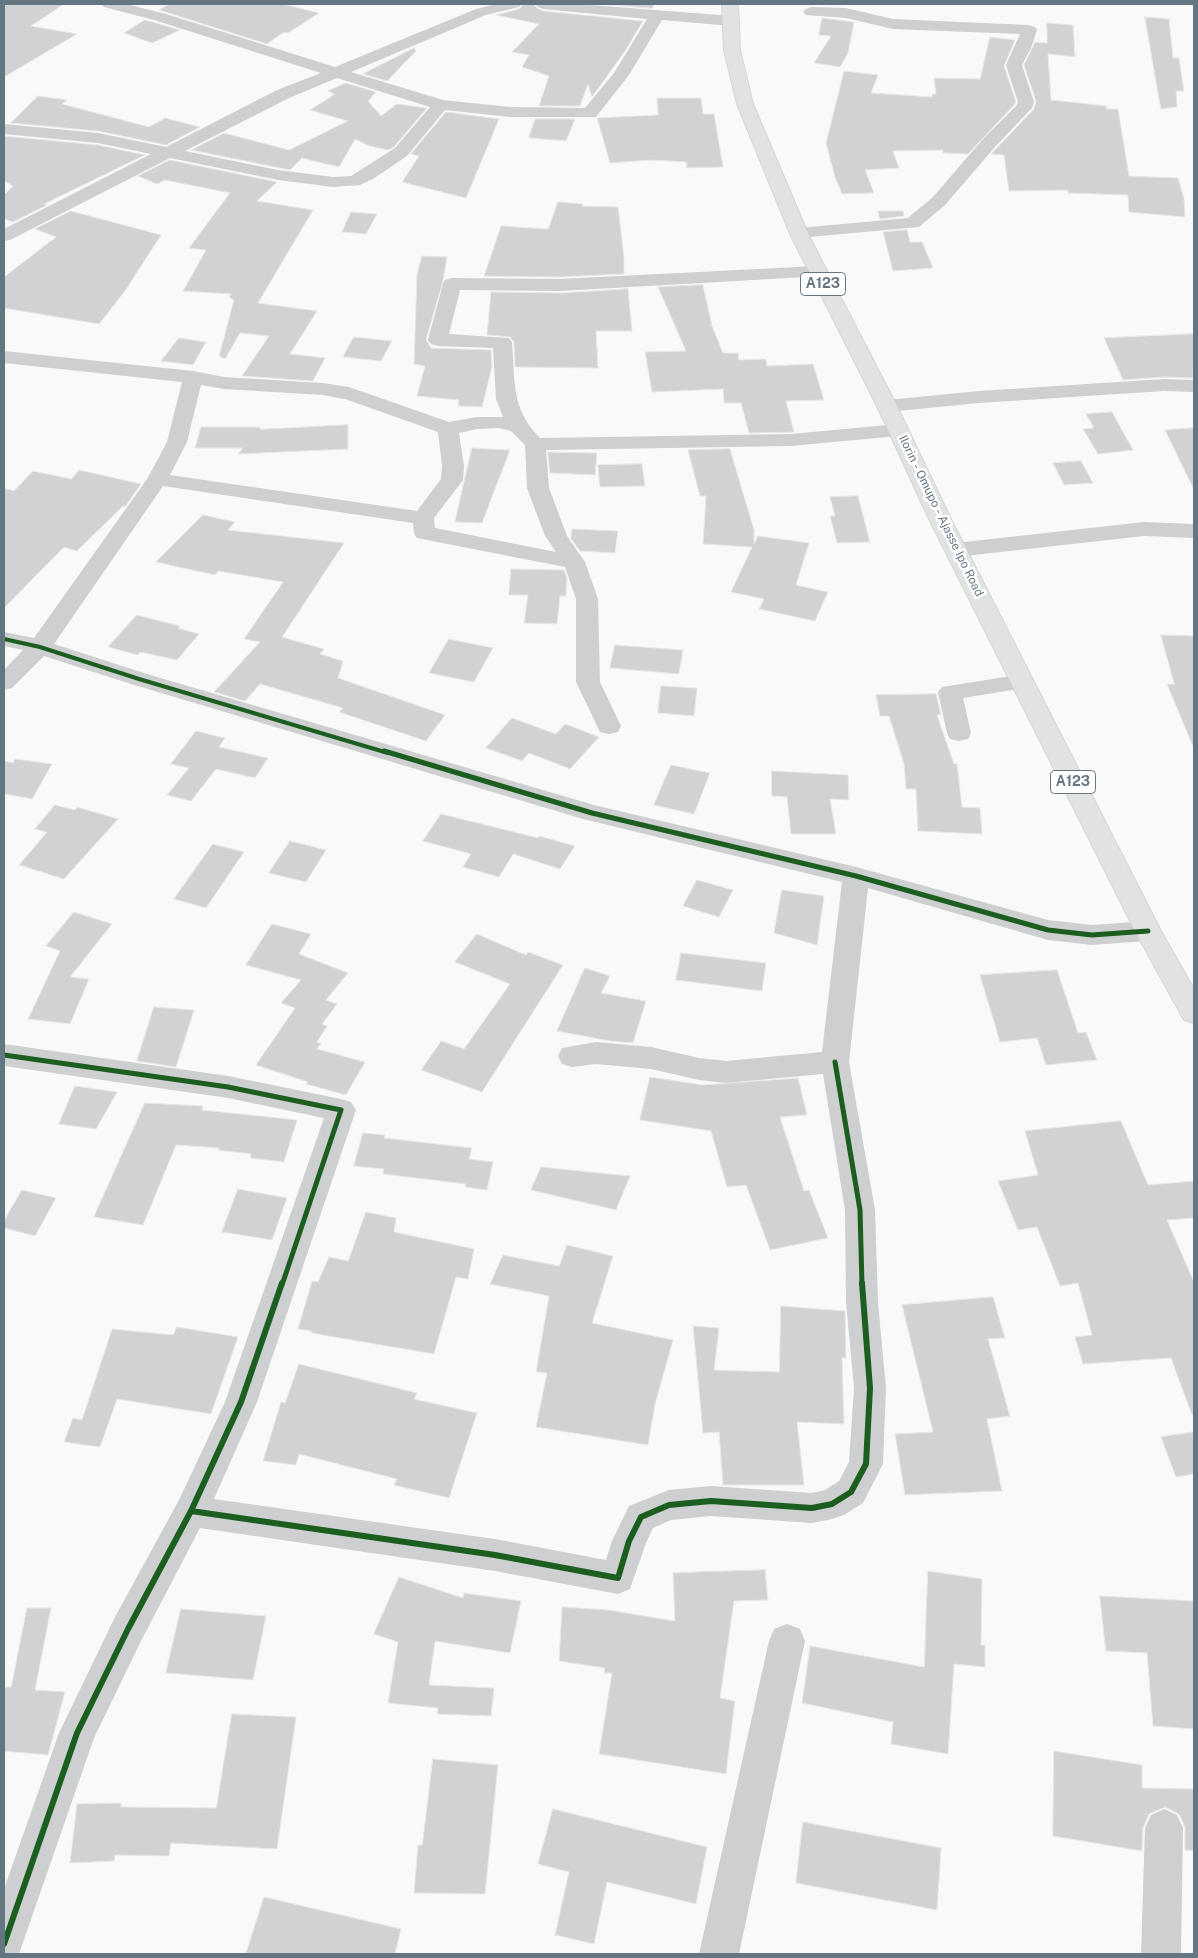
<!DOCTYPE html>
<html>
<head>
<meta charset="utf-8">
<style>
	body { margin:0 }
	#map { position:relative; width:1198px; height:1958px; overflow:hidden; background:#f9f9f9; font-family:"Public Sans",sans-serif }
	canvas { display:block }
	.frame { position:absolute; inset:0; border:5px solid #657683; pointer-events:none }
</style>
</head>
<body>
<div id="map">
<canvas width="1198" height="1958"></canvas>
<div class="frame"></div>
</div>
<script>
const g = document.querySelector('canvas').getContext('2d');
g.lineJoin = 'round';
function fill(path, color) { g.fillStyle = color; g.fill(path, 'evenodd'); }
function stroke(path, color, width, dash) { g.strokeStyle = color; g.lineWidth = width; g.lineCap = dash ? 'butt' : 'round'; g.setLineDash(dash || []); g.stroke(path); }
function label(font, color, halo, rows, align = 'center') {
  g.font = font + ' "Public Sans",sans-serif'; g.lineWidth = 5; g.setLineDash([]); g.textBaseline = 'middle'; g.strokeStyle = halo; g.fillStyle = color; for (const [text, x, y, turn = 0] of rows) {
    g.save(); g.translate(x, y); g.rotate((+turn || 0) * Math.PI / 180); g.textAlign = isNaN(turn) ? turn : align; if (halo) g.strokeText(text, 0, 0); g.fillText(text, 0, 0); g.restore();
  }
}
const building = new Path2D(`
	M4,4h60l-33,22 46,8 -73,43z
	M170,4h113l36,9 -31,20 -4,-1 -17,12 -108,-34z
	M524,4h9l4,4 6,3 100,10 -18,30 -33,46 -4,-13 -8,22h-41l10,-30 -27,-9 7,-12 -17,-3 27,-28 -43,-9 23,-6z
	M599,4h56l-3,4z
	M1145,17l24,2 4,39h6l5,33h-8l1,16 -16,2z
	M822,18l32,4 -6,31 -8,14 -26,-4 17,-27 -12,-1z
	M145,20l8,2 27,8 -28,13 -28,-10z
	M1047,23l26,2 2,32 -27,-3 3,46 56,6 -1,3h12l11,67 49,2 6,21 1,18 -56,-5 -1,-17 -60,-2v-3l-59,1 -5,-36 -13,-1 43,-45 2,-8 -12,-36 11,-23 12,1z
	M990,37l25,3 -11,26 12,36 -2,3 -46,49 -25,-1v-3l-50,1 6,17 -34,2 9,23 -32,1 -7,-17 -9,-34 18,-72 34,4 -7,18 61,4v-3h4l-2,-16 46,1z
	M414,48l2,3 -29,30 -24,-7z
	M346,83l30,9 -8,9 13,15 16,-12 30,4 -33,39 -6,3 -19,-4 -14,-7 -16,28 -37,-9 -12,12 -99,-20 33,-17 65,17 59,-29 -38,-11 25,-16 -7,-3z
	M38,96l29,4 -5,4 87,23 16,-9 35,9 -34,18 -68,-14 -87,-8z
	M657,98h44l2,16h11l9,53 -37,1 1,-6 -35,-2 -42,3 -13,-45 61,-3z
	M446,112l53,7 -33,79 -64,-16 17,-26 -8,-2z
	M535,119h40l-9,22 -37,-3z
	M4,136l94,9 47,10 -101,49 3,1 -34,17 -9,-3v-24l9,-9 -9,-5z
	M170,160l107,22 -20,19 56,9 -55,93 59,8 -27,43 35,4 -12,23 -71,-5 27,-40 -29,-3 -15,26 -6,-3 15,-56 -5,-3 2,-3 -48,-3 23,-41 -17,-2 41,-55 -65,-13 -8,4 -19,-8z
	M558,202l25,2 -1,2 36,1 6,50v17l-64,3 -76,-1 17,-50 47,3z
	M71,211l90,24 -36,56 -26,33 -95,-16v-31l52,-40 -21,-8z
	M878,211h25l1,5 -24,3z
	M351,212l26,2 -11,20 -24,-2z
	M907,230l3,12h12l11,26 -40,3 -10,-39z
	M422,256l25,1 -4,24 -17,59 5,8 60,2 1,17 -10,40 -24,-1 1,-6 -42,-4 8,-30 -11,-2 3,-89z
	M703,285l9,41 11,27h15l1,7 27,-1 1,7 46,-2 11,36 -38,1 8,31 -45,1 -8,-30h-17l-1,-14 -71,3 -7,-40 41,-1 -28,-64z
	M628,289l4,42h-36l2,37 -83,-1 -1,-25 -4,-5 -23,-2 4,-43 69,1z
	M1194,334l-1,44 -29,-1 -41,3 -19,-42z
	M354,337l38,4 -11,20 -38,-4z
	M179,338l27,4 -13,23 -32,-4z
	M1112,412l21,38 -35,4 -15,-25 11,-1 -8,-14z
	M348,425v24l-110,5 5,-6h-48l6,-21h59v2z
	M1194,428v62l-29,-60z
	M472,448l38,2 -28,73 -27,-1z
	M730,449l24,81v14l4,-8 51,7 -13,42 32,7 -13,29 -56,-12 5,-10 -33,-7 21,-45 -49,-3 3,-48h-6l-12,-46z
	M548,452l49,1 -2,22 -45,-2z
	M1081,461l12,22 -29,2 -11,-22z
	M642,464l3,22 -45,1 -2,-22z
	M79,470l62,14 -16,23 -2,-1 -46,45 -13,-4 -60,61v-120l10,3 19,-20 38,8z
	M858,496l12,46 -33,1 -7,-27h5l-5,-19z
	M203,515l32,7 -7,8 116,13 -62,94 42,12 -4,5 23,7 -5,17 107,37 -19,26 -87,-29 4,-4 -83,-24 -15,17 -31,-9 46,-50 -16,-3 39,-57 -65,-11 -3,4 -59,-13z
	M572,529l46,2 -3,22 -35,-2 -9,-12z
	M511,569l53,1 3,8 -1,18h-6l-3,28 -33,-1 4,-28h-19z
	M137,615l43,11 -2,2 21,6 -22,26 -37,-8 -2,3 -30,-8z
	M1161,635l33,1v113l-27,-65h7z
	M449,639l44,9 -19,34 -45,-9z
	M615,645l68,5 -4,24 -69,-6z
	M661,686l36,2 -3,28 -36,-3z
	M936,694l5,21h-4l17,49h3l5,43 18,1 2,26 -64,-3 -2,-42h-10l-2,-25 -15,-48h-9l-4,-21z
	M512,718l44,16 9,-10 34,13 -29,32 -41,-16 -7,8 -36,-13z
	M196,731l29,7 -6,9 49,11 -13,20 -39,-9 -25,32 -24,-6 22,-27 -18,-4z
	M15,759l37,5 -20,35 -28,-5v-33l9,2z
	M671,765l39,8 -16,41 -40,-9z
	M772,771l76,4 1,25 -19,-1 6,35h-45l-4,-37 -15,-1z
	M55,805l20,5 2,-3 41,12 -54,60 -45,-14 28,-33 -12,-3z
	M441,814l97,24 1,-2 36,10 -15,23 -47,-15 -14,23 -36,-10 8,-13 -48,-13z
	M290,841l36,9 -20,32 -37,-9z
	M213,844l31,8 -38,56 -32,-9z
	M697,880l36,10 -14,27 -36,-11z
	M782,890l42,6 -7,49 -43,-12z
	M74,912l38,12 -42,53 19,2 -19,45 -42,-5 32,-68 -14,-5z
	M272,924l39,10 -12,20 49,19 -22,27 11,4 -15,20 5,2 -10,16 4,1 -4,6 48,13 -19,33 -40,-11 2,-2 -52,-17 39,-57 -14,-5 20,-23 -55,-15z
	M477,934l49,21 2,-3 35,13 -81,127 -61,-22 20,-29 23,8 46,-65 -55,-22z
	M681,953l85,10 -4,28 -86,-11z
	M585,968l25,8 -9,17 45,8 -13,42 -23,-2 -53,-10z
	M1057,970l21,63 8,-1 11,28 -51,5 -9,-27 -37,4 -20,-67z
	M154,1007l40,3 -18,57 -39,-6z
	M650,1077l53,8 95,-7 9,37 -27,2 24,74 5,-1 19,48 -58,12 -24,-65 -19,2 -16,-56 -71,-11z
	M75,1086l42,6 -21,37 -37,-5z
	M145,1103l58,3 -1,4 95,10 -13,42 -34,-4 1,-4 -33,-4 1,-2 -43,-3 -33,80 -49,-8z
	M1121,1121l27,64 46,-4v37l-27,2 27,62v132l-2,1 -21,-57 -88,6 -8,-27 17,-2 -14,-52 -18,3 -23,-59 -19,3 -20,-49 40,-6 -13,-44z
	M363,1133l22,2 -1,3 88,10 -3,11 24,3 -6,28 -22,-3 1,-3 -83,-10 1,-5 -30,-3z
	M541,1167l89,9 -14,34 -85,-20z
	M238,1189l49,9 -15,42 -50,-8z
	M22,1190l34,8 -21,38 -31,-8v-7z
	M366,1212l30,6 -2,14 80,17 -6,30 -12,-2 -22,77 -123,-21 1,-2 -14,-2 14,-48 6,1 11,-25 19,4z
	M567,1245l46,11 -21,67 81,17 -18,64 -7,41 -112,-18 11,-54 -11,-1 13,-76 -59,-12 13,-29 56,11z
	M993,1297l12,41 -17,1 22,77 -23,3 15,72 -97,4 -10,-61 38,-2 -31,-127z
	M781,1306l64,5 1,47h-4l2,66 -47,-2 7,63h-81l-4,-53 -16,1 -10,-107 26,2 -5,42 65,2z
	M177,1327l61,10 -27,77 -94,-15 -17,48 -36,-5 9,-24 9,2 30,-91 61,6z
	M299,1364l118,29 -3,6 63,14 -28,85 -55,-13 3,-6 -98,-25 -3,11 -33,-4 18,-59 4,1z
	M1194,1432v42l-18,3 -15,-40z
	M765,1570l3,30 -34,1 -14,97 15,3 -9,73 -127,-20 13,-81h-8l1,-5 -46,-7 3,-54 46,3 67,11 -2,-48z
	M928,1571l54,8 -1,66h4v22l-31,-3 -6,90 -57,-10 2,-22 -91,-19 8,-57 114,21z
	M399,1577l64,21 1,-5 57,8 -11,52 -75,-12 -6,44 65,3 -3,28 -54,-2 1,-6 -50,-5 10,-61 -24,-8z
	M1100,1596l94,5v128l-41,-3 -6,-73 -41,-2z
	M27,1608h24l-16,82 30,2 -17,63 -44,-4v-64h7z
	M181,1609l85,7 -13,64 -87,-7z
	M232,1714l64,3 -19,132 -106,-6 -2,13 -54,-1 -1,6 -44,2 7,-59 44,-1v4l95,1z
	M1054,1751l88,14v23l52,1v62l-9,-1v-23l-6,-13 -14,-7 -16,7 -6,14 -1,23 -89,-15z
	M433,1759l65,6 -13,129 -71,-1 4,-48h4z
	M553,1809l154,38 -11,57 -89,-22 -13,62 -39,-9 14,-63 -31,-8z
	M803,1822l138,26 -4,62 -141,-27z
	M264,1897l137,32 -6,25h-149z`);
const minor = new Path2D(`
	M101,4h25l40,10 169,53 141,-58 20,-5h26l-3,3 -33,8 -135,57 92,28 67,7 75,1 29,-35 33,-54 -104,-10 -5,-2 -3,-3h43l154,12 6,2 2,3 -2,3 -6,2 -70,-6 -33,55 -33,42h-86l-65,-7 -38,46 -34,23 -13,6 -27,2 -55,-7 -108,-22 -160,82 -6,1v-12l147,-75 -53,-11 -94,-9v-10l94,9 68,14 111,-57 44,-17 -167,-53 -50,-13zM337,78l93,29 -35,41 -44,28 -18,1 -55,-7 -93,-19 104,-53z
	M811,7l35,1 47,11 136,6 6,2 2,3 -6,18 -9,17 12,37 -2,6 -37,39 -50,58 -26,22 -120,11 -6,-1 -3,-4 3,-4 6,-1 109,-10 25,-21 50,-58 33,-33 2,-4 -12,-37 14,-31 -127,-5 -47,-11 -40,-3 -3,-3 3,-3z
	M817,266l7,2 2,4 -2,4 -264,15 -100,-1 -11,44 60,4 3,4c3,39 -1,67 28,96l251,-4 107,-10 7,2 3,4 -3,4 -7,2 -107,10 -245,4 3,38 18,48 18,26 13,37 2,83 21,44 -3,6 -9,2 -9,-2 -24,-50v-83l-11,-32 -148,-29 -3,-5 -1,-10 -250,-37 -109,158 93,30 447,131 262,62 192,53 44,5 56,-4 10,3 3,7 -3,7 -10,3 -56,4 -44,-5 -180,-52 -19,174 26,148 3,92 8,86 -3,76 -20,39 -19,12 -12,4 -20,4 -101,-7 -40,4 -18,8 -7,15 -16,46 -12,5 -123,-23 -295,-43 -59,113 -47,97 -75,216h-15v-65l55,-156 56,-116 64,-117 46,-98 99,-284 -96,-20 -224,-32v-22l224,32 113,23 10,3 5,8 -99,292 -43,97 281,40 111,21 6,-19 17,-35 40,-16 42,-4 101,7 13,-3 14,-9 10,-19 5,-74 -8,-86 -1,-92 -22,-136 -97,9 -27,-3 -48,-11 -55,-5 -24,3 -10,-3 -4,-8 4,-8 34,-6 55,5 48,11 27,3 96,-9 20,-170 -259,-63 -452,-135 -87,-28 -32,32 -8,2v-20l19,-20 -19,-4v-14l30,6 113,-159 20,-37 15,-60 -178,-19v-12l189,20 31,6 98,6 27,4 100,35 28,-5h26l-7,-18 -3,-51 -55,-2 -7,-2 -3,-4 15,-56 2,-4 7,-2 108,1zM201,385l23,4 98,6 23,4 93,33 4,34 -1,13 -24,32 -247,-36 17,-33zM499,428l12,3 14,14 2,43 18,48 11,16 -121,-24 -1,-10 29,-38 1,-14 -5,-33 18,-4z
	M1164,379l30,1v12l-30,-1 -185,12 -92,9 -7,-2 -3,-4 3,-4 7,-2 92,-9z
	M1144,522l50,2v14l-50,-2 -188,21 -8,-2 -3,-5 3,-5 8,-2z
	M1023,674l8,3 4,5 -4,5 -68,11 8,35 -3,6 -9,2 -9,-2 -3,-6 -9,-41 4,-5z
	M787,1624l13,5 5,12 -66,313h-40l70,-313 5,-12z
	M1164,1809l13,6 6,13 -2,126h-40l4,-126 6,-13z`);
const highway = new Path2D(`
	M722,4h16l2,46 13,54 56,132 88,170 53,111 211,414 33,58v34l-10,-3 -49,-89 -207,-414 -51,-111 -86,-170 -54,-132 -13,-54z`);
const cyclewayFar2 = new Path2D(`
	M4,639l36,8 99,32 249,74`);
const cyclewayFar1 = new Path2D(`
	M384,751l208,62 264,63 192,54 44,5 56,-4
	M4,1055l224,32 113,23 -59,175
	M835,1062l25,148 2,75`);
const cycleway = new Path2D(`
	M191,1511l304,44 123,23 11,-37 12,-24 28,-12 42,-4 101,7 20,-4 19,-12 15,-28 4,-76 -8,-105
	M4,1944l73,-211 51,-104 63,-118 50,-109 41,-119`);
const farStreetnames = [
	["Ilorin - Omupo - Ajasse Ipo Road",941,516,64]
];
const shields = [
	[823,284,45],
	[1073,782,45]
];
const shieldNames = [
	["A123",823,284],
	["A123",1073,782]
];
fill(building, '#d0d2d3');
stroke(building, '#e8e8e8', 1);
stroke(highway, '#d5d6d6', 2);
fill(minor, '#cecfd0');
fill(highway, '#e1e2e2');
stroke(cyclewayFar2, '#1b5e20', 4);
stroke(cyclewayFar1, '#1b5e20', 5);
stroke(cycleway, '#1b5e20', 6);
label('12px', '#657683', '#fff', farStreetnames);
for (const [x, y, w] of shields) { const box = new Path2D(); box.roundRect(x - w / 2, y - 11.5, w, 23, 4); g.fillStyle = '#fff'; g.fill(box); stroke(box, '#657683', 1); }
label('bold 14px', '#657683', null, shieldNames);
</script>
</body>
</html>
